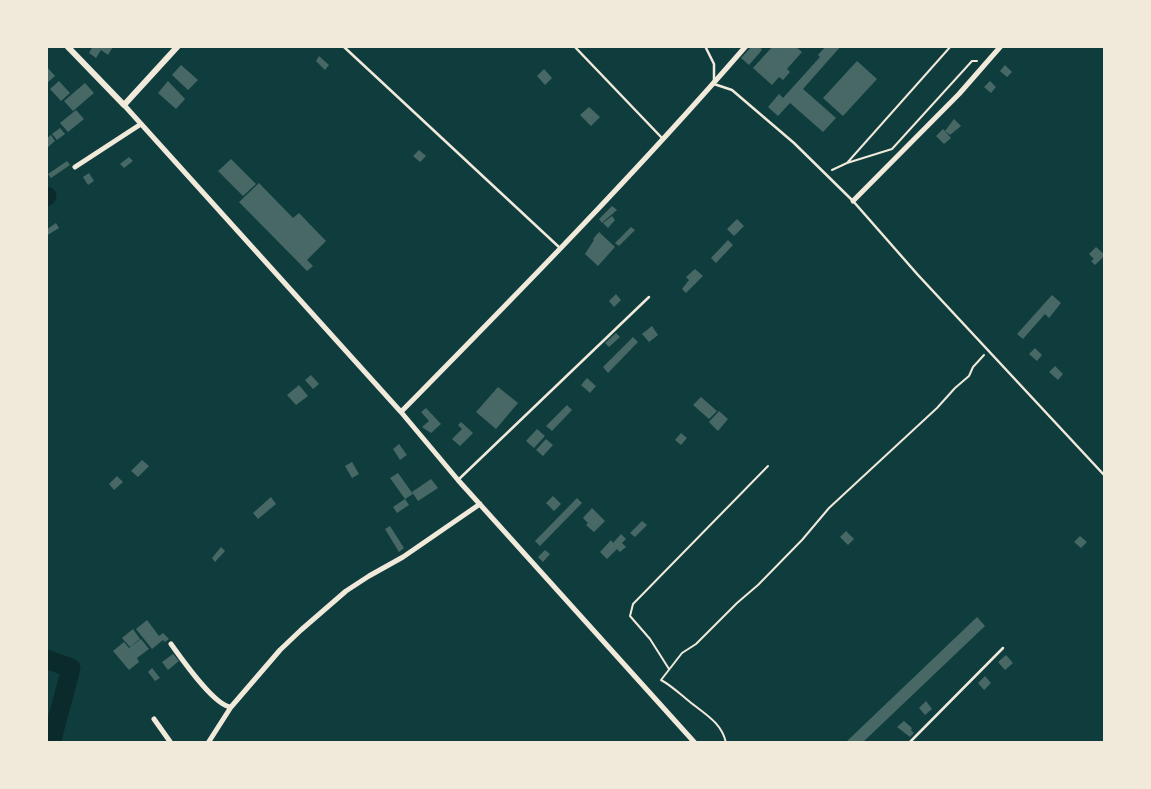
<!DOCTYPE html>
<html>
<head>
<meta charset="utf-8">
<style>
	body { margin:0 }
	#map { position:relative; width:1151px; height:789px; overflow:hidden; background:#0f3d3e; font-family:Figtree,sans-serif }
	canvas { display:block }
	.frame { position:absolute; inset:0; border:48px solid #f1e9da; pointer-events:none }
</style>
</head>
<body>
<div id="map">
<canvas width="1151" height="789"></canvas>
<div class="frame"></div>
</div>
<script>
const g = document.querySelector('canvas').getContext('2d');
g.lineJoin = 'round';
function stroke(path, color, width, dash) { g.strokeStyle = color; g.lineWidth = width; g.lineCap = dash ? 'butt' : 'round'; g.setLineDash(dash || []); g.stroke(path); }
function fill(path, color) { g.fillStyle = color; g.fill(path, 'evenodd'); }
const river = new Path2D(`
	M46,197l1,-1
	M46,659l25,9 -20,75`);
const building = new Path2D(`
	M93,46h19l1,1 -5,8 -7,-5 -5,8 -7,-5z
	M752,46h11l-2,3 1,1 -13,15 -8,-7z
	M773,46h22l7,6 -15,17 3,3 -7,8 -4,-3 -7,8 -19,-17z
	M826,46h15l-38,43 33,29 -13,14 -33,-29 -12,13 -10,-9 11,-13 4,4 37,-41 -2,-2z
	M319,56l10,9 -4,5 -9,-9z
	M857,61l20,18 -34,37 -20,-18z
	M181,65l17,15 -10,10 -16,-15z
	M1005,65l7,7 -5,5 -7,-6z
	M46,66l9,10 -9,8z
	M544,69l8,9 -7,7 -8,-9z
	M59,81l11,12 -9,8 -11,-12z
	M168,81l17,18 -9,10 -18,-16z
	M990,81l6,6 -5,6 -7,-6z
	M85,83l9,10 -21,18 -9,-10z
	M589,107l11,10 -9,9 -11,-11z
	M76,110l8,9 -16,13 -8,-9z
	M954,119l7,7 -11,9 -5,-4z
	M60,128l5,6 -8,6 -5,-6z
	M943,129l8,9 -7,6 -8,-8z
	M51,135l4,6 -7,6 -2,-8z
	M419,150l7,6 -6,6 -7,-6z
	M129,157l4,4 -9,7 -4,-4z
	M231,159l25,25 -13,12 -25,-25z
	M67,161l3,4 -19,13 -3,-4z
	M89,173l5,8 -6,4 -5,-8z
	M259,183l34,35 6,-5 27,28 -19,19 6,6 -6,5 -68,-69z
	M612,206l5,4 -15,13 -3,-4z
	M612,216l3,4 -7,8 -5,-5z
	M737,219l7,7 -10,10 -7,-7z
	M56,223l3,5 -13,8v-6z
	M631,227l4,3 -16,16 -4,-3z
	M599,232l16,15 -17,19 -13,-12 9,-14 -1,-1z
	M728,240l5,5 -17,18 -5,-5z
	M1096,247l9,8 -10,10 -4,-4 3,-2 -5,-5z
	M695,269l8,7 -17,17 -4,-4 7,-9 -3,-3z
	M616,294l5,6 -7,7 -5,-6z
	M1052,295l9,8 -12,15 -4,-4 -22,25 -6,-5z
	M652,326l6,9 -9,7 -7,-8z
	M616,333l4,4 -11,10 -4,-4z
	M633,337l5,5 -30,31 -5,-6z
	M1035,348l7,7 -5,6 -8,-7z
	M1055,366l8,8 -5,6 -9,-8z
	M311,375l8,9 -6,5 -8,-9z
	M587,378l9,8 -6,7 -9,-8z
	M299,385l9,11 -12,9 -9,-10z
	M498,387l20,16 -22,26 -20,-17z
	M701,397l16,14 -8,8 -16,-14z
	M567,405l5,5 -20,21 -6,-5z
	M426,408l15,16 -10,9 -9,-6 7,-6 -8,-9z
	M719,411l9,8 -10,12 -9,-9z
	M461,422l12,11 -13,13 -8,-7 10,-10 -4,-4z
	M537,429l8,7 -11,12 -8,-7z
	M681,433l6,5 -6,7 -6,-5z
	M546,439l7,6 -10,11 -7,-6z
	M399,444l8,11 -7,5 -7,-11z
	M142,460l7,6 -11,11 -7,-6z
	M352,462l7,12 -7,4 -7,-12z
	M398,473l15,21 -8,5 -15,-21z
	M117,476l6,6 -9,8 -5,-6z
	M431,479l7,9 -20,13 -6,-9z
	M553,496l8,8 -7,7 -8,-8z
	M271,497l5,7 -18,15 -5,-6z
	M577,498l5,5 -42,43 -5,-5z
	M405,499l4,6 -12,8 -4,-6z
	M592,508l13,13 -11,11 -8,-7 2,-2 -5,-5z
	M642,521l5,4 -12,12 -5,-4z
	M390,526l14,22 -5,4 -14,-23z
	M846,531l8,8 -6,6 -8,-8z
	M621,534l5,5 -4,4 4,4 -6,5 -3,-3 -10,10 -7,-7 11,-12 2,3z
	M1080,536l7,6 -6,6 -7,-6z
	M221,547l4,4 -10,11 -3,-4z
	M545,550l5,4 -7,8 -5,-5z
	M977,617l8,9 -123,117h-17z
	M147,620l12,16 4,-3 6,6 -4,3 -2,-2 -11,9 -16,-20z
	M133,629l7,10 -10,8 -8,-9z
	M141,639l8,10 -12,9 2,4 -10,8 -16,-19 11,-9 5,6z
	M173,654l6,7 -11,9 -6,-8z
	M1006,655l7,8 -8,7 -7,-8z
	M152,668l8,10 -5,3 -7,-9z
	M985,676l6,7 -7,7 -6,-7z
	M926,701l6,8 -7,6 -6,-7z
	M904,721l8,7 -1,2 3,3 -4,4 -13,-10z`);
const path = new Path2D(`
	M847,163l104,-117
	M832,170l15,-7 45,-14 80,-88h5
	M669,669l-19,-30 -20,-23 3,-12 135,-138
	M726,743c-4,-20 -21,-29 -36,-41 -10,-8 -18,-16 -29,-22l21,-27 14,-9 41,-41 21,-18 44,-45 27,-32 108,-100 18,-20 14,-12 4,-9 11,-12`);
const service = new Path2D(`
	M343,46l217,202
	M574,46l88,92
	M705,46l9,18v20l18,6 62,53 59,58 65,74 187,201
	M458,480l191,-183
	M909,743l94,-95`);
const minor = new Path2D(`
	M124,105l277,307 57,68 237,263
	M75,167l66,-43
	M853,201l106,-107 42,-48
	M401,412c117,-119 235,-239 345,-366
	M171,644c11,15 43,62 60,63l49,-57 21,-20 45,-39 23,-15 34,-19 77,-53
	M154,719l17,24
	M208,743l23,-36`);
const tertiary = new Path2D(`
	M67,46l57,59 54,-59`);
stroke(river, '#0a2a2b', 19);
fill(building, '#486865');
stroke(path, '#f1e9da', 2);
stroke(service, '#f1e9da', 2.5);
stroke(minor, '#f1e9da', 5);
stroke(tertiary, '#f1e9da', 6);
</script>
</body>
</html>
